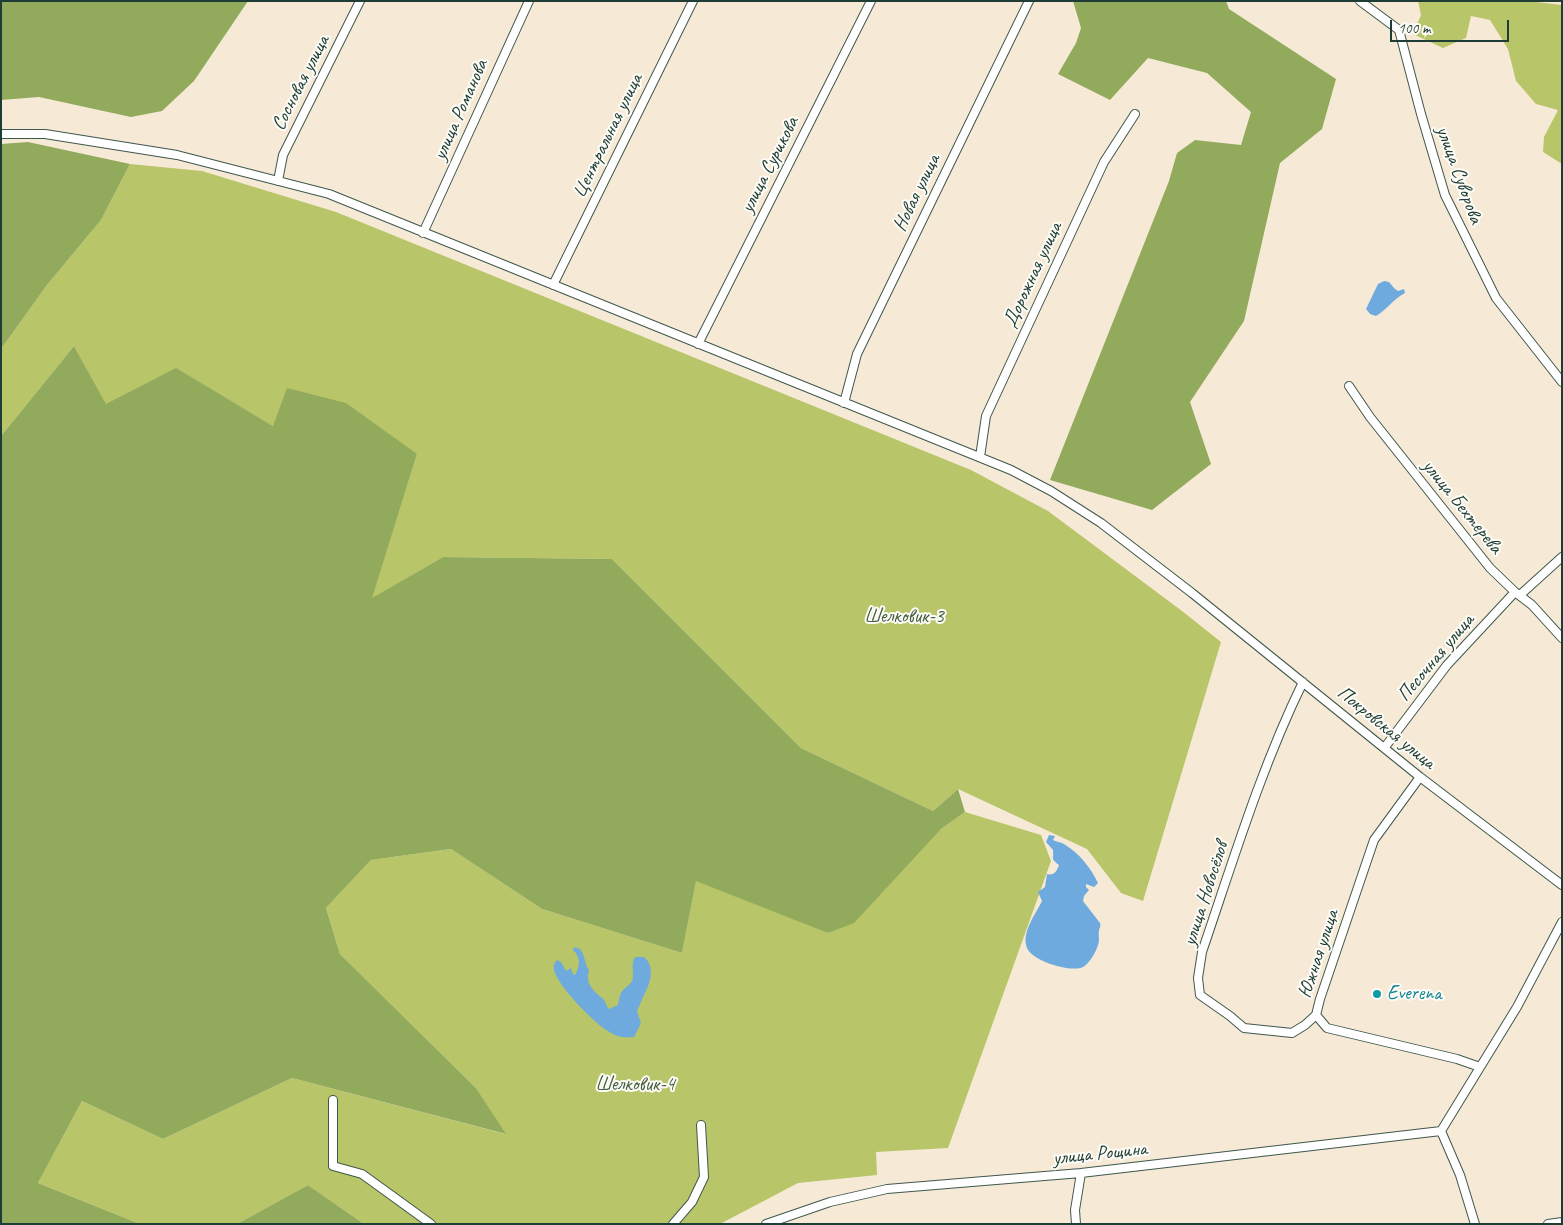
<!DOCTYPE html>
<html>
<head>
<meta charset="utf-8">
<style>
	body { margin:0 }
	#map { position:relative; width:1563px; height:1225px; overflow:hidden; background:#f6ead6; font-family:Caveat,sans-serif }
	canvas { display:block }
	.frame { position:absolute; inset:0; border:2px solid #1f3d34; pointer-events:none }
	.scale { position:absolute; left:1390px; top:20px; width:119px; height:22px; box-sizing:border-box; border:2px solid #1f3d34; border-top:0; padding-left:6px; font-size:15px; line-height:18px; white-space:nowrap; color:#1f3d34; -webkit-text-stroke:4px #fdfcf7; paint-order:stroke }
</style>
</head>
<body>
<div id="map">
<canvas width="1563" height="1225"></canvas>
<div class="frame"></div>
<div class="scale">100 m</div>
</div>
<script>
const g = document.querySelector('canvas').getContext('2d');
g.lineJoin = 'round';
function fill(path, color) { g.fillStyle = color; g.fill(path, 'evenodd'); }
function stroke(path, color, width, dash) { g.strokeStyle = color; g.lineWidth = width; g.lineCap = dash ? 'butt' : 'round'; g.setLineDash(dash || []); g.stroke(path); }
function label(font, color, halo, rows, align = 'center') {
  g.font = font + ' Caveat,sans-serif'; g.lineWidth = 4; g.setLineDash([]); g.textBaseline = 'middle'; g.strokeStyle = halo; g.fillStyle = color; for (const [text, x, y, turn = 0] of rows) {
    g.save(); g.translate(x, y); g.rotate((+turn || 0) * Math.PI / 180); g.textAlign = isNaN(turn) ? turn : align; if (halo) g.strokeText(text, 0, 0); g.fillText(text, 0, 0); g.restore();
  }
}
const green = new Path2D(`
	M1418,1h109l35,4v159l-19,-12 1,-15 14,-27 -22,-6 -20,-23 -8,-32 -18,-29 -19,-4 -5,22 -23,10 -30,-14 8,-19z
	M130,164l72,7 134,41 635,258 77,41 134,100 39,31 -78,259 -22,-8 -34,-44 -129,-60 -25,22 -132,-63 -189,-189 -169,-2 -72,42 46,-145 -144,-28 -97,-57 -70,36 -32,-59 -73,90v-87l46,-64 54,-65z
	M965,812l76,23 10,26 -103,287 -72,4 1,23 -79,8 -78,41h-356l-56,-39 -71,39h-97l-102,-41 44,-82 81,38 129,-61 213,56 -29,-46 -136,-134 -14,-46 45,-48 80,-11 91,60 140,44 14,-73 133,53 112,-104z`);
const forest = new Path2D(`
	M1,1h247l-54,80 -32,30 -31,6 -92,-20 -38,3z
	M1073,1h153l3,8 107,70 -14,50 -42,34 -36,158 -54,81 21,62 -59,46 -102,-30 119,-299 8,-28 18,-13 46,5 10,-33 -44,-39 -59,-15 -38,42 -52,-26 18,-31 5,-15z
	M28,142l102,22 -29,56 -54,65 -46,64v-205z
	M74,346l32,58 70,-36 97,58 14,-38 59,15 71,51 -45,144 71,-41 169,2 189,189 132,63 25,-22 7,23 -24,17 -87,94 -26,10 -132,-52 -14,72 -140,-44 -91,-60 -80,11 -45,48 14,46 136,134 30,46 -214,-56 -129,61 -81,-38 -44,82 102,41h-139v-788z
	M308,1185l56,39h-127z`);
const water = new Path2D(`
	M1384,281l5,1 5,6 4,3 6,-2 1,4c-12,6 -17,16 -29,23l-6,-2 -4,-5 12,-25z
	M1049,835l6,1 -2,4c4,2 7,2 11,4 15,9 27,24 34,39l-4,4 -8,-3v3l3,3 -5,6 -1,5 17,22c1,2 0,4 -1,7 -1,5 1,10 -1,15 -2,7 -9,19 -15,22 -12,6 -51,-6 -56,-19 -6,-16 9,-34 15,-47l-4,-9 7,-5 2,-13c7,2 10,-3 12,-9 -9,-7 -5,-6 -6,-15l-7,-8z
	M574,947l6,2c6,8 4,14 9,21 -4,14 4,20 13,28 4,3 4,8 7,11l9,-4c1,-4 1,-9 3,-12 3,-5 8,-7 11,-12 3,-8 -2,-16 3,-24h9c12,10 6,27 0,38 -3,5 -4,11 -7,16l4,12 -7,14c-10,1 -18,0 -26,-6 -14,-8 -51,-46 -54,-61 -1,-4 0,-7 3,-10l4,2 5,9 5,-3 2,6 2,1c5,-9 6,-18 -2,-25z`);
const minor = new Path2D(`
	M1360,1l39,29 22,84 24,81 51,103 66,84
	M1,134h44l132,21 152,39 682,276 40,21 50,32 91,70 228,184 142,108
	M278,181l5,-26 77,-154
	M423,233l106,-232
	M553,285l140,-284
	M698,344l173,-343
	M1349,386l21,31 120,151 25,24 17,13 30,33
	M844,403l13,-49 172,-353
	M980,457l6,-41 118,-254 31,-48
	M1520,595l42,-38
	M1303,682c-42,86 -70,179 -101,270l-4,26 2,17 30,21 14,12 48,5 13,-8 11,-10
	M1385,747l62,-82 68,-73
	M1420,777l-46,63 -54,159 -4,16 11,13 130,31 23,8
	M333,1100v66l29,8 69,50
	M1441,1131l76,-124 45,-85
	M1441,1131l19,44 15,49
	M673,1224l19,-22 12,-25 -3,-52
	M766,1224l64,-22 57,-13 194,-16 360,-42
	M1076,1224l-1,-14 6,-37
	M1548,1224l14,-2`);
const markers = [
	[1377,994,5,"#0f9aa8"]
];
const streetNames = [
	["Сосновая улица",301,83,-63],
	["улица Романова",461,110,-66],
	["Центральная улица",608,136,-64],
	["улица Сурикова",770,165,-63],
	["улица Суворова",1459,175,70],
	["Новая улица",917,193,-64],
	["Дорожная улица",1033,275,-65],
	["улица Бехтерева",1462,507,51],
	["Песочная улица",1436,658,-50],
	["Покровская улица",1386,728,39],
	["улица Новосёлов",1206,894,-72],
	["Южная улица",1319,954,-72],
	["улица Рощина",1100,1154,-6]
];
const parkNames = [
	["Шелковик-3",904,617],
	["Шелковик-4",635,1085]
];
const cultureNames = [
	["Everena",1387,994]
];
fill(green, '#b8c568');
fill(forest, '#92aa5c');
fill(water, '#6faadf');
stroke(minor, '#3f574c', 10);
stroke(minor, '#fff', 8);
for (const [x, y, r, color] of markers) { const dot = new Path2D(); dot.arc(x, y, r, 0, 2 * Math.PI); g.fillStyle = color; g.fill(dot); stroke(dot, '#fdfcf7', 2); }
label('20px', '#1f3d34', '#fdfcf7', streetNames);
label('20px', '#455f41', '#fdfcf7', parkNames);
label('20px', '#0d838f', '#fdfcf7', cultureNames, 'left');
</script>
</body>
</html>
